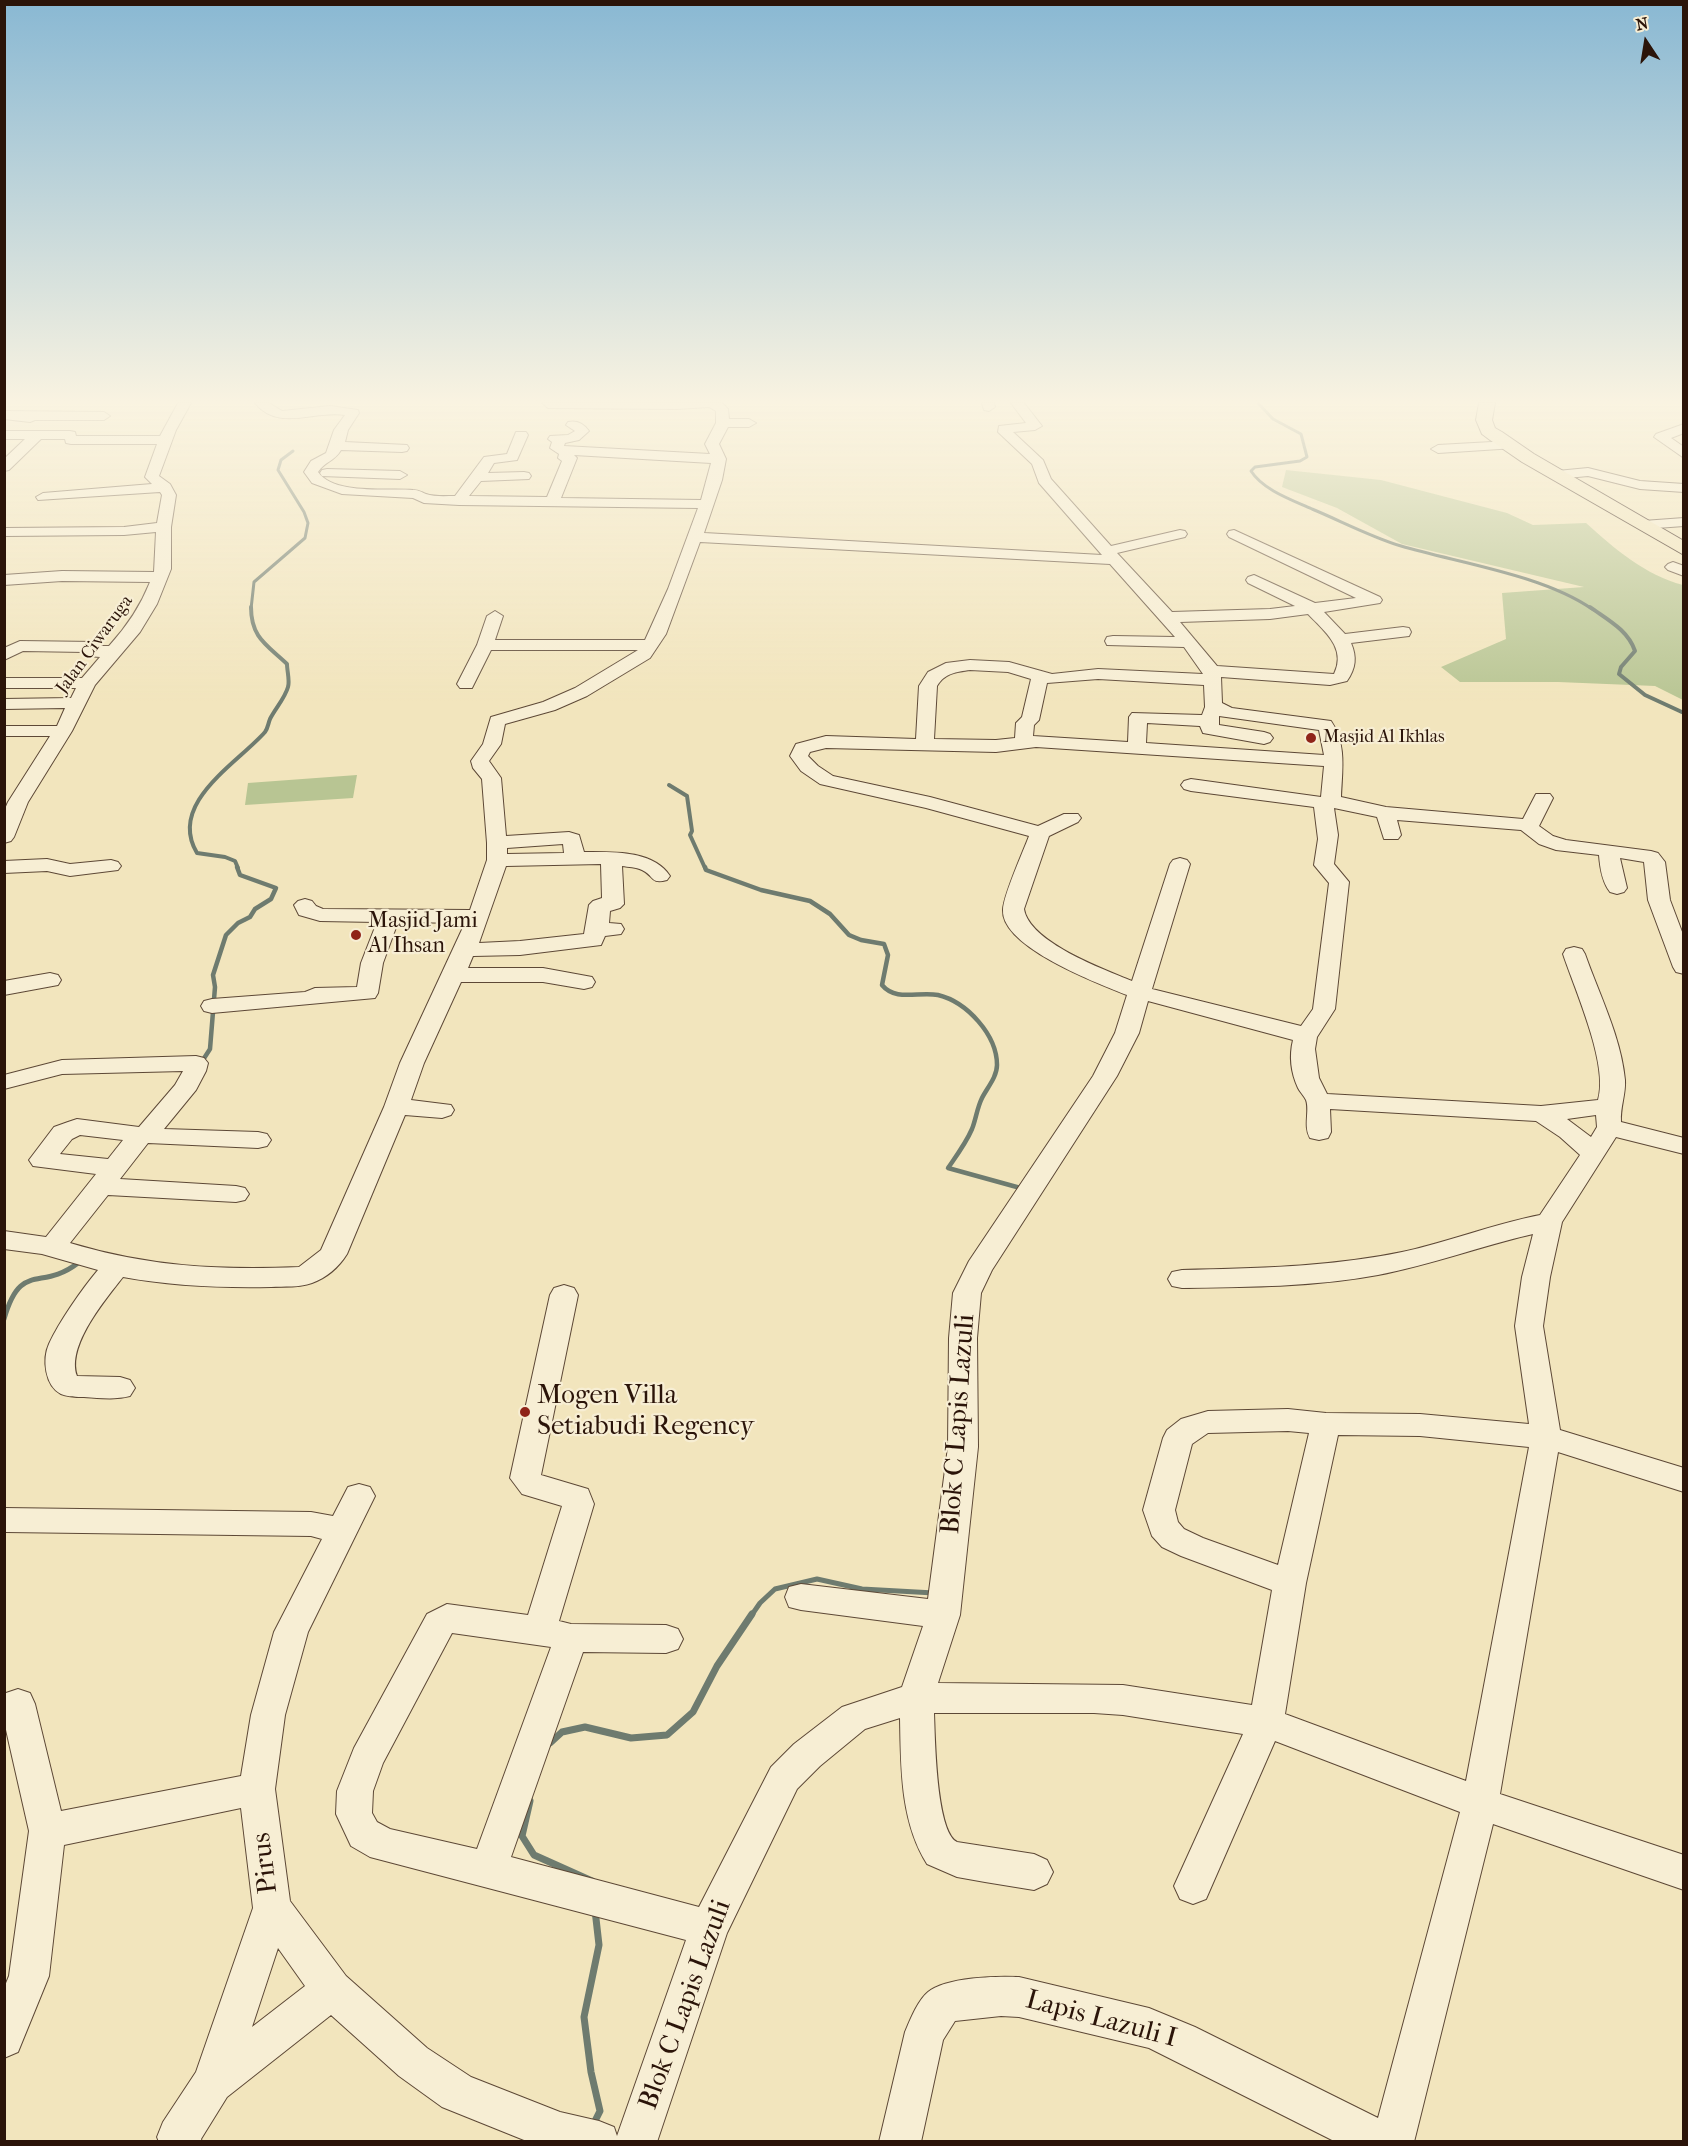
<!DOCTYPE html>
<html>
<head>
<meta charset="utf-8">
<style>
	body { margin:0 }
	#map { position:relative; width:1688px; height:2146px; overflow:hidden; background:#f2e5bd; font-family:"IM FELL French Canon",serif }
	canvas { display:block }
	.frame { position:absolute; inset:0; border:6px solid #2b1409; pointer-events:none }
	.north { position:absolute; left:1616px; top:12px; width:60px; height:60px; -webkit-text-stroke:4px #f7eed4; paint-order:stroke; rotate:348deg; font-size:16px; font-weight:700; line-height:24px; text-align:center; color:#2b1409 }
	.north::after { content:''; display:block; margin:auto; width:21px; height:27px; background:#2b1409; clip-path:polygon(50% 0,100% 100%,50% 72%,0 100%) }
</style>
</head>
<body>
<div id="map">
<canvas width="1688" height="2146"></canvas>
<div class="frame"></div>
<div class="north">N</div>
</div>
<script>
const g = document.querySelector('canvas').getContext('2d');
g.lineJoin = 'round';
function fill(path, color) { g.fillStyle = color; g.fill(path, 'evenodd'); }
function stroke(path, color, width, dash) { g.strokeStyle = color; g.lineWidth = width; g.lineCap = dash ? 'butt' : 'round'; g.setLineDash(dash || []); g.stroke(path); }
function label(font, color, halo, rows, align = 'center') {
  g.font = font + ' "IM FELL French Canon",serif'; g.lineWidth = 4.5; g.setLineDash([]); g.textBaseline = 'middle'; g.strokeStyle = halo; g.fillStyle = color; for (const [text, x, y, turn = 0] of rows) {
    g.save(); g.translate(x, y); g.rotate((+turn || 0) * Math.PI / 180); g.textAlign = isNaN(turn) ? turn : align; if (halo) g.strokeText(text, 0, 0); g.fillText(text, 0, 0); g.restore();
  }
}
const green = new Path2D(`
	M1286,470l95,10 126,33 26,12 53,-2c29,26 59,52 97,62v115l-28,-14 -97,-4h-98l-19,-15 65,-28 -4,-46 82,-6 -182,-43 -65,-36 -55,-21z
	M357,775l-4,23 -108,7 3,-22z`);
const streamFar4 = new Path2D(`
	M1258,403l15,16 28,15 6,23 -7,4 -45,6 -4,4c12,19 41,29 61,38 29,12 59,28 89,37 58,17 142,29 191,63
	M251,609l3,-27 51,-44 3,-15 -4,-11 -26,-42 3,-10 12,-9`);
const streamFar3 = new Path2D(`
	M1590,607c18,13 38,23 45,44l-14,16 -2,7 26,21 39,18
	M669,785l18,11 5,35 -2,4 15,33
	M238,868l-3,-7 -10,-4 -28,-4c-30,-50 41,-90 68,-121 3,-4 3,-8 5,-13 5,-10 15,-21 18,-32 2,-6 -1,-16 -1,-23 -20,-19 -36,-26 -36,-57`);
const streamFar2 = new Path2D(`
	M705,867l1,3 55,20 49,11 20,13 19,21 12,5 23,4 4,11 -6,30c14,17 37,6 56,10 29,7 59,40 59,70 0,12 -10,23 -15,33 -5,10 -6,21 -10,31 -6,14 -15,26 -24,39l76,21
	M201,1063l9,-14 5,-62 -2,-12 13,-40 12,-12 12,-6 5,-8 16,-10 5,-11 -36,-13 -3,-8`);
const streamFar1 = new Path2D(`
	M4,1319c17,-59 36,-27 74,-56v-4
	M751,1616l9,-13 15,-14 42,-10 45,10 72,4`);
const stream = new Path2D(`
	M550,1743l12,-11 23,-5 46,11 36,-3 26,-23 24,-46 35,-52
	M530,1801l-8,35 12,19 58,26
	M593,2125l7,-14 -9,-39 -7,-55 15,-72 -4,-35`);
const minor = new Path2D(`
	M178,403h13l-15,27 -17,46 11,8 6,11 -5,32v42l-14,35 -17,28 -45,53 -23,46 -44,71 -14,35 -3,4 -7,2v-32l4,-9 42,-66h-46v-10h53l8,-18 -61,1v-10l67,-1 5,-10h-72v-10h78l18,-21 -13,-1 -2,-4 -62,-1 -19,9v-12l16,-7 75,1 8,4h6c18,-20 31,-39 41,-64l-88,-1 -58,4v-10l58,-4 92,1 2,-40 -32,3 -120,1v-8l120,-1 33,-4 5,-28 -2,-3 -122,8 -2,-3 7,-4 109,-9 -7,-7 12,-33h-86l-5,-1 -1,-4h-24l-32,31 -5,1v-12l21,-20h-21v-8h66l5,1 1,4h84z
	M255,403h14l13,8 48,-5 28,4 1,3 -11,17 -3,12 62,3 2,3 -2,3 -5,1 -61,-2c-6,11 -17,12 -23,22 16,23 70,16 95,18 6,0 8,2 13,4 8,3 20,2 29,2l29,-39 23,-3 9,-22h10l2,3 -11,25 -23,3 -6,10 36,-1 5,1 2,3 -2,3 -48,2 -12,15 78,1 15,-36 -4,-3 1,-4 -9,-6 2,-6 -4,-3 2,-3 18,-1 7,-4 -9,-6 2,-3c9,-2 16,2 21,9l-10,9 -14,3 -1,3 146,8 -5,-10 11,-21v-12l-7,-4 -32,2 -129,-1 -6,-5h180l6,6 1,10h20l7,4 -7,4h-21l-9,17 7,15 -4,21 -18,53 398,22 -63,-72 -7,-19 -34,-32 1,-6 27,-3 -15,-20h13l18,23 -7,4 -22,2 30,28 8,19 60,67 69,-16 5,1 2,3 -2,3 -68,16 55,59 98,-3 25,-3 -47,-23 -2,-3 2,-3 6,-2 61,28 41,-5 -127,-61 -2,-3 2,-3 5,-1 146,67 2,3 -2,3 -56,9 21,22 58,-7 6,1 2,4 -2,4 -58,7c6,14 5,25 -4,38l-17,4 -109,-8 1,26 10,5 99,13c16,23 11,50 10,76l45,10 137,12 13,-25h14l3,4 -14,28 14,10 13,4 85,11 7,2 7,9 5,38 14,37v37l-8,-2 -3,-5 -25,-67 -4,-38 -24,-4 7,30 -3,4 -7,2 -7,-2c-8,-10 -10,-24 -11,-37l-43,-5 -17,-6 -18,-14 -124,-10 4,15 -3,4h-14l-7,-22 -43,-9 4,27 -4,29 15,18 -14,127 -18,28 -2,12 4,29 8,16 214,12 57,-6c11,-35 -23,-110 -35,-146l3,-5 8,-2 8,2 3,5c14,40 36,83 40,126 1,14 -5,27 -4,42l63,16v16l-68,-17 -54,85 -12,55 -7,49 17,104 124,38v24l-126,-40 -58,342 184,61v35l-191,-66 -79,318h-78l-187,-94 -130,-31 -18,-1 -46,5 -12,19 -22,102h-42l26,-110c5,-12 13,-32 23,-40 19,-15 68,-16 91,-15l130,31 46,19 183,91 82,-306 -185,-71 -69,158 -13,5 -13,-5 -6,-13 69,-152 -120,-19 -29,-2h-160c1,24 2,119 23,129l77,12 13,6 6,12 -6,12 -13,6 -49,-8 -28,-5 -30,-13c-27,-43 -26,-97 -27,-146l-35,11 -45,37 -23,23 -70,144 -70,209h-128l-87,-35 -43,-31 -68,-61 -104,82 -26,42 1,3h-43l-2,-5 6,-15 33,-50 57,-164 -12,-100 -177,37 -15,131 -31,76 -14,6v-70l5,-12 20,-145 -25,-110 2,-28 12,-4 12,4 5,11 26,107 180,-35 10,-61 23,-83 48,-93 -11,-3 -305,-4 -2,-24 307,4 22,4 15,-29 11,-3 11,3 5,9 -67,136 -23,83 -10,74 15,112 56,75 81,72 44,29 89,35 39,9 15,6 3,9 69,-196 -316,-83 -19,-11 -15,-32 1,-23 17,-43 73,-134 20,-10 81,11 34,-109 -40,-12 -12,-16 40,-183 4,-7 10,-3 10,3 4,7 -37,180 47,14 6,15 -35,117 12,3 95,1 12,4 5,10 -5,10 -12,4 -83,-1 -72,205 188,50 72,-140 23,-23 48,-37 60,-20 21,-61 -122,-16 -12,-3 -4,-10 4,-10 12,-3 127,15 20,-152 1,-109 4,-45 16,-32 124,-185 22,-43 12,-38c-28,-11 -126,-48 -124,-85 0,-14 20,-58 26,-74l-103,-28 -106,-24 -19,-13 -11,-15 6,-12 30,-8 90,3 3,-53 9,-14 18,-9 24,-3 39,2 43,12 46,-5 105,5 -19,-27 -77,-2 -2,-4 2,-4 6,-1 62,1 -65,-73 -410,-22 -34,92 -16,24 -63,38 -32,14 -50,14 -4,20 -12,17 12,17 5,58 63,-4 10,3 5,17c29,0 69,-2 86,24l-3,4c-17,5 -13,-5 -25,-10 -6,-3 -14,-3 -20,-4l2,38 -4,4 -10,3 -1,12 12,1 3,5 -3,5 -16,2 -4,9 -81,10 -47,1 -5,12h75l49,9 3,5 -3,5 -8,2 -41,-7h-82l-37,81 -13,37 40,5 3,5 -3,5 -9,3 -37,-3 -58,139c-8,13 -21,24 -35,29 -13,5 -28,3 -41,4 -50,1 -99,-1 -148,-10 -18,23 -57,69 -46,99l43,1 10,3 5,8 -5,8c-15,4 -30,2 -46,1 -7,0 -16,0 -23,-3 -16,-8 -19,-35 -12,-50 10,-22 33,-55 49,-74l-56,-16 -38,-5v-18l42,6 50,-63 -63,-8 -4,-6 25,-33 14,-5 9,-3 62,8 36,-42 8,-14 -121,3 -58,15v-14l58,-15 134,-4 8,2 4,5 -2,8 -10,19 -32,39 94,3 9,2 4,6 -4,6 -9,2 -110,-5 -28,36 116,7 9,2 4,6 -4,6 -9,2 -128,-7 -38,48c80,24 147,27 229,24l22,-17 63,-143 16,-44 65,-140 -67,-1 -15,41 -5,30 -3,5 -163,15 -8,-2 -3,-5 3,-5 8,-2 93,-7 10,-4 42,-1 4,-24 16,-41 -57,-1 -21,-6 -5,-10 4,-4 7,-2 7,2 4,5 7,3 147,1 17,-50v-17l-5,-64 -9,-11 -2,-7 12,-17 8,-27 52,-15 32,-14 63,-38h-147l-19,38h-12l-3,-4 20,-39 10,-29 8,-5 8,5 -8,24h150l23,-51 30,-81 -239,-3 -35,-2 -11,-5 -71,-4 -30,-11 -8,-11 7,-11 15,-8 8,-23 11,-15c-31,-5 -66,17 -90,-12zM574,455l137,8 -10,37 -140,-2 16,-40zM1308,614c16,17 39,34 26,60l-117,-8 -37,-44 90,-3zM970,670l38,2 23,7 -9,38 -6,6 -1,15 -19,2 -62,-1 3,-53c8,-13 19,-14 33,-16zM1098,679l106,6 1,22 -3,8 -70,-2 -3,4 -1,25 -95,-6 1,-11 5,-5 8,-37zM1219,716l100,14 5,25 -178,-12 1,-20 53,3 3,7 61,11 6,-2 3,-4 -3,-4 -6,-2 -45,-7zM1036,747l288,19 -3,31 -130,-18 -7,2 -3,4 3,4 7,2 123,16 4,32 -4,26 15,18 -16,126 -12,17 -149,-37 38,-125 -3,-4 -7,-2 -7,2 -3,4 -38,117c-29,-12 -103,-39 -108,-72l25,-73 29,-14 3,-4 -3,-4h-14l-26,12 -108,-29 -97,-21 -15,-10 -10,-10 2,-4 16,-4 170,4zM563,844l1,9 -57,1v-6zM601,864l1,34 -9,3 -4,4 -5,29 -64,7 -41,2 27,-77zM1148,1001l145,39c-4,16 -2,33 5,48 2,4 6,8 8,12 4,11 -3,26 4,38l9,2 9,-2 3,-6 -1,-23 206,12 24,16 19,17 1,1 -40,60c-47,9 -91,27 -138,37 -72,15 -146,16 -220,18l-10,2 -4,7 4,7 10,2c65,-1 132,-1 196,-13 53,-10 103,-29 155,-41l-11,43 -7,49 14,98 -109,-10 -94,-1 -38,-4 -80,2 -27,8 -14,11 -4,8 -20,72 9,26 10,11 19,9 91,34 -20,115 -129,-20 -185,-2 22,-68 18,-168 -1,-109 4,-45 11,-23 125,-194 22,-43zM1596,1115l1,12 -6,10 -24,-18zM80,1135l43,5 -15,19 -48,-5 12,-15zM1288,1431l21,2 -31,132 -75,-27 -19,-9 -6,-7 -3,-12 17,-66 16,-11zM1338,1435l82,1 109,11 -63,334 -181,-67 21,-131zM452,1633l99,14 -74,202 -87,-20 -13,-7 -5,-9 1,-22 10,-28zM278,1948l27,38 -53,41z
	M982,403h12l1,4 -6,4 -5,-1z
	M4,411l100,1 6,4 -6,4h-69l-5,2 -26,-3z
	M1684,424v9l-13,5 13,9v11l-30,-21 2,-3z
	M1510,441l5,1 2,3 -2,3 -77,5 -7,-4 7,-4z
	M1588,468l52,13 44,3v8l-44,-3 -52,-13 -31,3 -7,-4 7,-4z
	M327,469l73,2 7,4 -7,4 -78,-3 -2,-3 2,-3z
	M1684,518v8l-41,3 -7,-4 7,-4z
	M1673,562l11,4v10l-16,-6 -3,-3 3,-3z
	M47,859l23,5 41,-4 7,2 3,4 -3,4 -48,6 -23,-5 -43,2v-12z
	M50,973l8,2 3,5 -3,5 -54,10v-14z`);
const major = new Path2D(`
	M1479,403h16l-3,17 3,8 7,4 32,22 150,87v14l-162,-93 -32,-22 -8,-6 -6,-14z`);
const markers = [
	[1311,738,6,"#8f2418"],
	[356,935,6,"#8f2418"],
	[525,1412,6,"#8f2418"]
];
const farStreetnames = [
	["Jalan Ciwaruga",95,645,-54]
];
const farPoinames = [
	["Masjid Al Ikhlas",1323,738]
];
const poiNames = [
	["Masjid Jami",368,922],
	["Al Ihsan",368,947]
];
const nearPoinames = [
	["Mogen Villa",537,1396],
	["Setiabudi Regency",537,1427]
];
const nearStreetnames = [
	["Blok C Lapis Lazuli",959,1424,-86],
	["Pirus",266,1863,-97],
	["Blok C Lapis Lazuli",686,2005,-70],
	["Lapis Lazuli I",1101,2020,15]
];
fill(green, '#b8c593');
stroke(streamFar4, '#6e7b6f', 3);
stroke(streamFar3, '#6e7b6f', 4);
stroke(streamFar2, '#6e7b6f', 4.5);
stroke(streamFar1, '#6e7b6f', 5);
stroke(stream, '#6e7b6f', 7);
stroke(minor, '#5d4836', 2);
stroke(major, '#2b1409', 2);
fill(minor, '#f7eed4');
fill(major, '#f2e5bd');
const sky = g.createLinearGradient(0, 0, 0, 704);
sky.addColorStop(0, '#89b8d3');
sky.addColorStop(0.57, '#f9f3e1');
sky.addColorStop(1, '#f9f3e100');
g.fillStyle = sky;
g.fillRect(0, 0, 1688, 704);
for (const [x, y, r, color] of markers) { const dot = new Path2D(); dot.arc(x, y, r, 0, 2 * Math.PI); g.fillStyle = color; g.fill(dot); stroke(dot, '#f7eed4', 2); }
label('18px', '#2b1409', '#f7eed4', farStreetnames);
label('18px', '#2b1409', '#f7eed4', farPoinames, 'left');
label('22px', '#2b1409', '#f7eed4', poiNames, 'left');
label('27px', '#2b1409', '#f7eed4', nearPoinames, 'left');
label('27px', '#2b1409', '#f7eed4', nearStreetnames);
</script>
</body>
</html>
